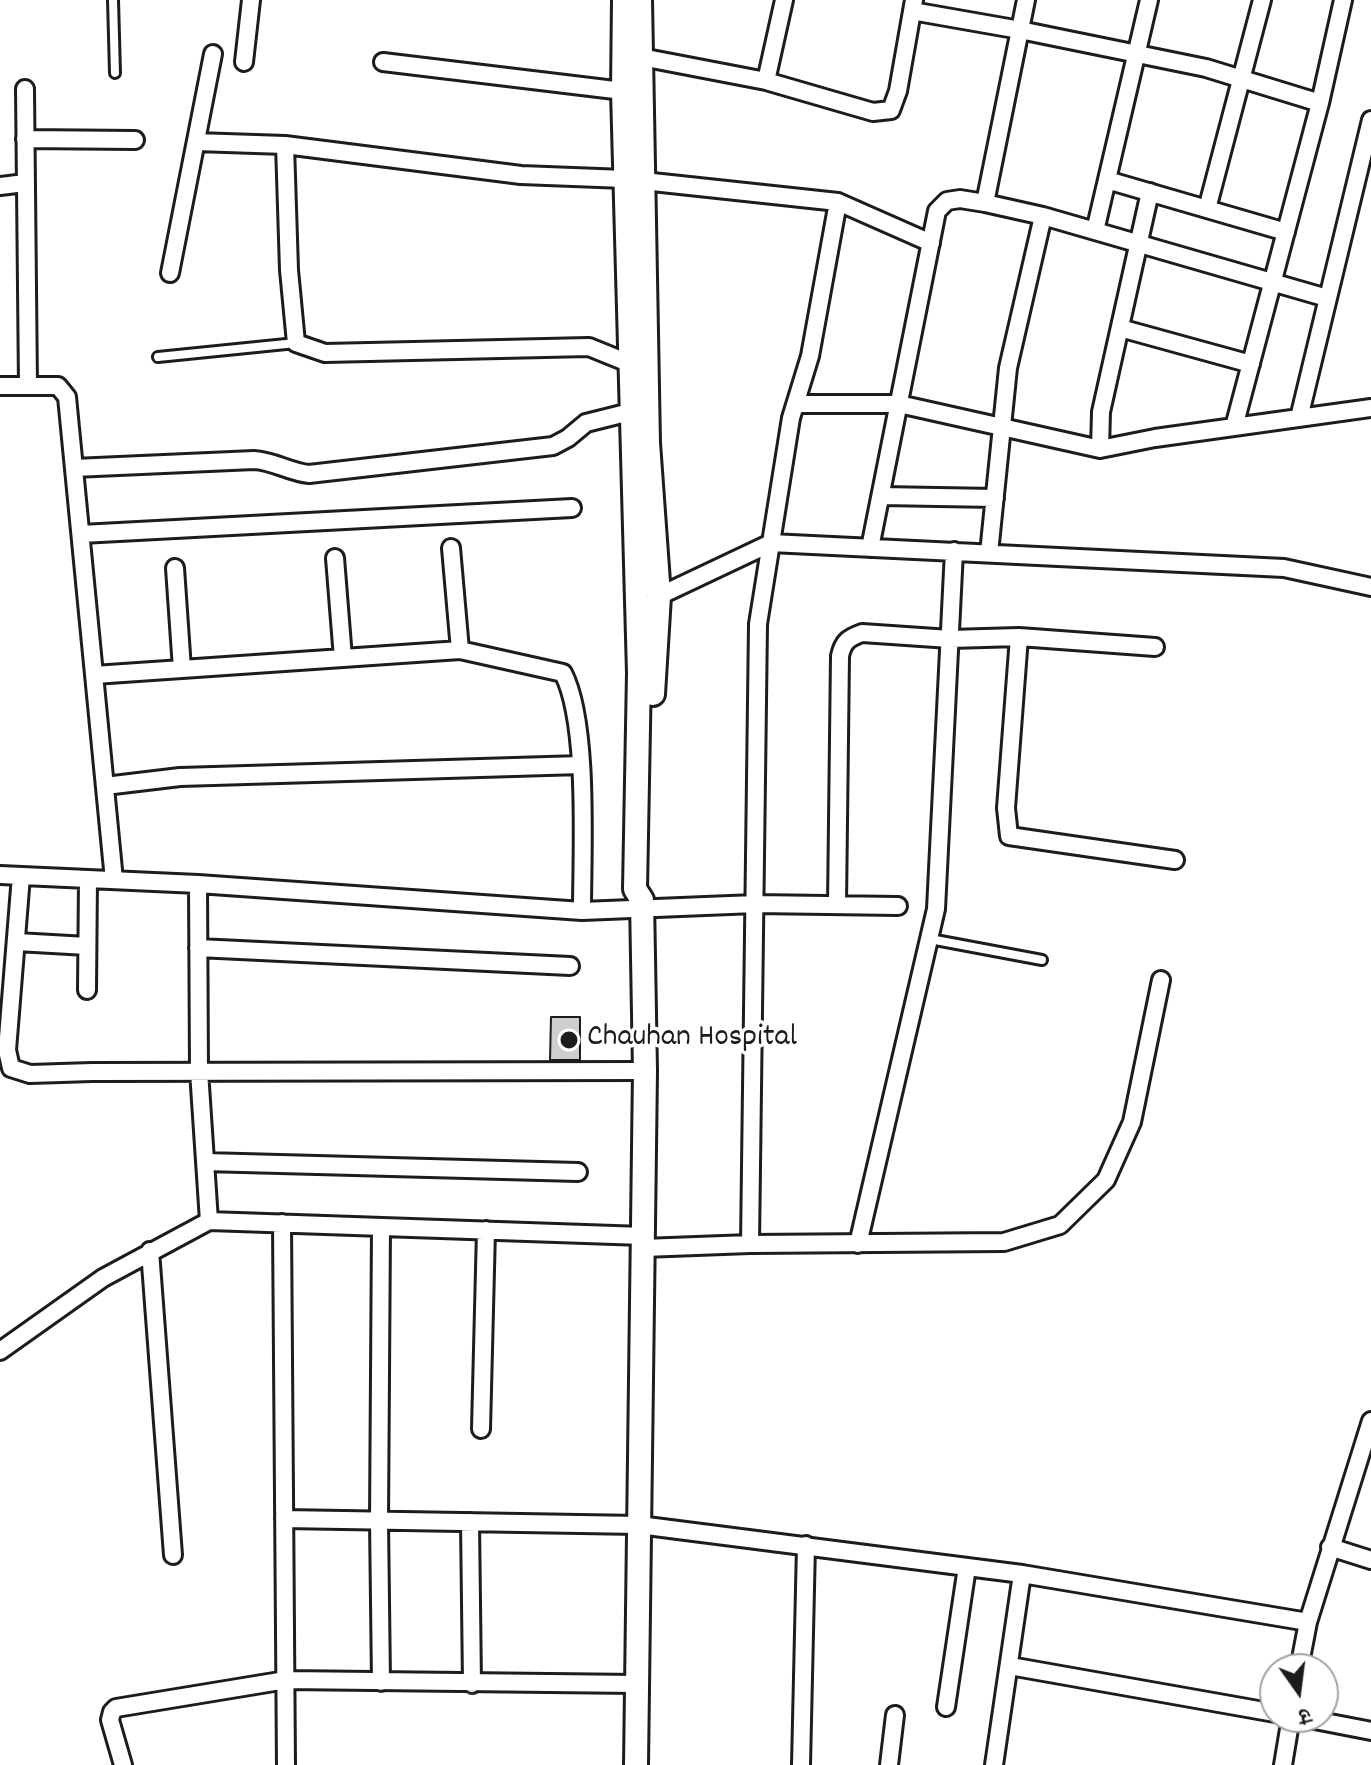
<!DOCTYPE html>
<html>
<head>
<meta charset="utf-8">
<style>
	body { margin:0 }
	#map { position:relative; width:1371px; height:1765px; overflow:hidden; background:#fff; font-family:Dekko,"Playpen Sans Deva",sans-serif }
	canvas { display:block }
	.north { position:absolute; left:1259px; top:1653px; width:80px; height:80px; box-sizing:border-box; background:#fff; border:2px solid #a4a4a4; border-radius:50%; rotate:166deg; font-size:22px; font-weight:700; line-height:32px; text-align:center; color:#1c1c1c }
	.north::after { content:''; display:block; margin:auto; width:28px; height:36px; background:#1c1c1c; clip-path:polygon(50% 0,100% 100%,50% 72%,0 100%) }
</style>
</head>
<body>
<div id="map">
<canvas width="1371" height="1765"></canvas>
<div class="north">उ</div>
</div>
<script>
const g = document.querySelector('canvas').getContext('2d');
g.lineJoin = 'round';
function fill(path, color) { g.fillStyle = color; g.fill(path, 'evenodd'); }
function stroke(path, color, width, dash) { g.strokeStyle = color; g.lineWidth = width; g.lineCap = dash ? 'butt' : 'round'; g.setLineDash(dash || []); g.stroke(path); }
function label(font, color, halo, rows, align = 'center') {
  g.font = font + ' Dekko,sans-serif'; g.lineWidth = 7; g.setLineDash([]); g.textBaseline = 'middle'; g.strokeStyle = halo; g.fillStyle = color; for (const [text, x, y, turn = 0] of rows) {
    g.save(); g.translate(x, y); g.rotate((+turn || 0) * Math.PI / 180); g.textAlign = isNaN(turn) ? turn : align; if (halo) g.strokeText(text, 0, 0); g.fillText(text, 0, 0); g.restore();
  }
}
const building = new Path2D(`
	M551,1017h29v43h-30z`);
const lane = new Path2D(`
	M113,0l2,73
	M158,357l138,-14
	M930,939l112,21`);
const street = new Path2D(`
	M912,11l108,19 186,38 114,35
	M641,57l125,24 107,31 18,-2 7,-19 16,-91
	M244,62l7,-62
	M383,62l240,29
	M766,81l18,-81
	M25,89l3,297
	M25,139l110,1
	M196,142l89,3 236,30 104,4
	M285,145l4,125 7,73 29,10 264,-6 42,17
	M1107,180l179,52
	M643,181l195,21 93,41
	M0,186l25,-3
	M985,203l41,-203
	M1207,209l55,-209
	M1095,231l54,-231
	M170,273l43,-219
	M1120,328l131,36
	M0,386h58l9,11 47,483
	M796,404h103l201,45 55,-11 216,-30
	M1299,418l72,-298
	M1234,427l86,-324 23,-103
	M1100,449l1,-37 49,-220
	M74,468l180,-8c20,1 35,12 55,14l244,-28 15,-8 18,-15 56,-14
	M881,496l114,2
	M81,534l491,-26
	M451,548l9,102
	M870,548l67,-337 10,-10 13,-2 25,4 58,13 284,82
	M989,553l19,-185 35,-152
	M335,558l8,100
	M175,568l7,101
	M659,596l112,-53 513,25 87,19
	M1019,637l-13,171 3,28 166,24
	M94,675l366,-25 103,23c26,50 19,178 19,238
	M105,786l75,-9 401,-12
	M0,875l198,9 384,27 173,-7 143,2
	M21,876l-14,174 4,18 19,6 62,-2 553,-1
	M198,884l1,187 10,150
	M837,904l3,-248c3,-14 8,-18 22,-23l88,6 69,-2 136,10
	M17,942l70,4
	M198,948l372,18
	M87,990l1,-111
	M205,1162l373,10
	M282,1223l4,542
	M381,1227l-2,294 2,161
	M750,1244l8,-620 33,-206 19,-62 28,-154
	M858,1244l78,-335 18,-358
	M643,1248l107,-4 254,-2 56,-17 46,-45 26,-58 29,-142
	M150,1251l23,304
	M0,1351l103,-73 106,-57 434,15
	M481,1429l5,-199
	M284,1519l355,6 383,49 286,48
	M470,1522l2,162
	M1330,1547l41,13
	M1010,1666l265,47
	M1299,1669l9,-47 63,-201
	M946,1707l21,-140
	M1299,1717l72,14
	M123,1765l-13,-45 2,-8 4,-4 170,-28 351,4
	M801,1765l5,-220
	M889,1765l6,-50
	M994,1765l28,-191
	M1283,1765l8,-48`);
const secondary = new Path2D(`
	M624,0l-1,91 16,582 -4,216 7,11 3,171 -9,694
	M640,0l8,443 11,153 -6,98`);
const markers = [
	[569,1040,10,"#1c1c1c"]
];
const poiNames = [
	["Chauhan Hospital",587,1040]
];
fill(building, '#cecece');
stroke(building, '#1c1c1c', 2);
stroke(lane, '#1c1c1c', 14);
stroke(street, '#1c1c1c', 22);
stroke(secondary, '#1c1c1c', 28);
stroke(lane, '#fff', 8);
stroke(street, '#fff', 16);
stroke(secondary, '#fff', 22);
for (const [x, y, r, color] of markers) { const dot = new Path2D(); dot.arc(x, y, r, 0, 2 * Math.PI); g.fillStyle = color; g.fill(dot); stroke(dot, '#fff', 3); }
label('32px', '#1c1c1c', '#fff', poiNames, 'left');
</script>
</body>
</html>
